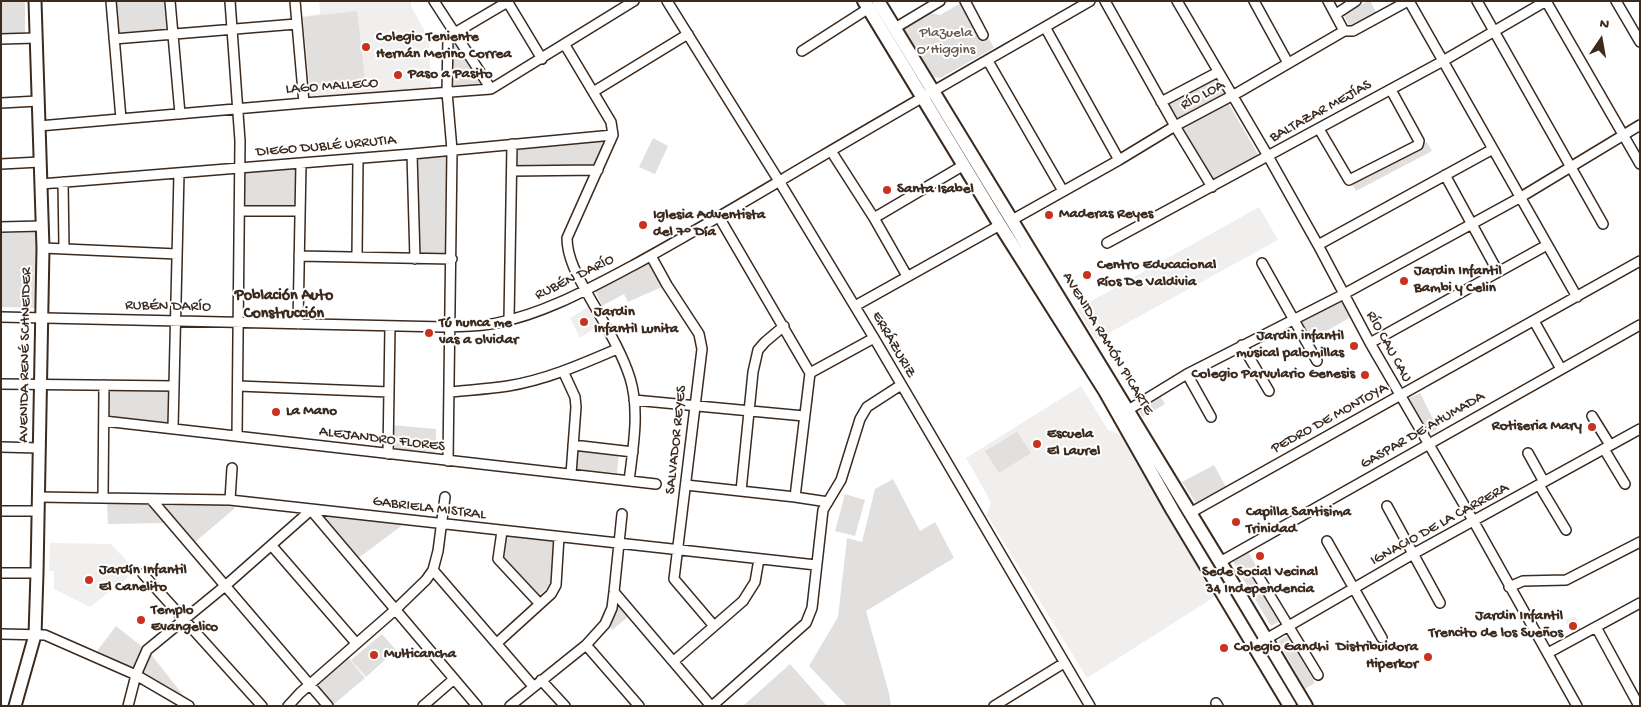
<!DOCTYPE html>
<html>
<head>
<meta charset="utf-8">
<style>
	body { margin:0 }
	#map { position:relative; width:1641px; height:707px; overflow:hidden; background:#fff; font-family:"Gochi Hand",sans-serif }
	canvas { display:block }
	.frame { position:absolute; inset:0; border:2px solid #3b2a1e; pointer-events:none }
	.north { position:absolute; left:1576px; top:15px; width:50px; height:50px; -webkit-text-stroke:4px #fff; paint-order:stroke; rotate:12deg; font-size:14px; font-weight:700; line-height:20px; text-align:center; color:#3b2a1e }
	.north::after { content:''; display:block; margin:auto; width:18px; height:22px; background:#3b2a1e; clip-path:polygon(50% 0,100% 100%,50% 72%,0 100%) }
</style>
</head>
<body>
<div id="map">
<canvas width="1641" height="707"></canvas>
<div class="frame"></div>
<div class="north">N</div>
</div>
<script>
const g = document.querySelector('canvas').getContext('2d');
g.lineJoin = 'round';
function fill(path, color) { g.fillStyle = color; g.fill(path, 'evenodd'); }
function stroke(path, color, width, dash) { g.strokeStyle = color; g.lineWidth = width; g.lineCap = dash ? 'butt' : 'round'; g.setLineDash(dash || []); g.stroke(path); }
function label(font, color, halo, rows, align = 'center') {
  g.font = font + ' "Gochi Hand",sans-serif'; g.lineWidth = 4; g.setLineDash([]); g.textBaseline = 'middle'; g.strokeStyle = halo; g.fillStyle = color; for (const [text, x, y, turn = 0] of rows) {
    g.save(); g.translate(x, y); g.rotate((+turn || 0) * Math.PI / 180); g.textAlign = isNaN(turn) ? turn : align; if (halo) g.strokeText(text, 0, 0); g.fillText(text, 0, 0); g.restore();
  }
}
const built = new Path2D(`
	M319,1h92v5l18,33 2,49 -120,10 -3,-3 -8,-78 20,-3z
	M1259,207l19,33 -182,100 -19,-31z
	M588,307l10,19 -18,12 -10,-20z
	M1081,386l27,44 12,4 96,162 -129,82 -100,-163 4,-13 -25,-44z
	M50,543l61,1 25,27 -46,36 -36,-18v-18h-5z
	M1575,616l7,15 -10,4 -7,-15z`);
const green = new Path2D(`
	M1,1h24v32l-24,2z
	M112,1h53l3,28 -53,6z
	M1368,1h2l8,14 -27,13 -8,-14z
	M961,3l26,32 7,13 -54,30 -7,-1 -29,-46 2,-7 21,-12 13,3z
	M357,11l9,77 -56,4 -7,-75z
	M455,40l27,42 -1,2 -27,3 -3,-1 -1,-44z
	M1213,71l13,24 -50,27 -13,-23z
	M1227,101l32,55 -47,28 -31,-57z
	M608,138l-14,30 -79,1v-23z
	M653,138l15,8 -13,28 -16,-7z
	M1427,142l5,9 -76,40 -5,-9z
	M449,154l-2,99h-29l-1,-97z
	M297,168l-1,39 -51,1 -1,-36z
	M39,232l-1,76 -37,-1v-74z
	M649,260l15,26 -36,16 -4,-8 -22,12 -7,-16z
	M1341,300l10,17 -42,24 -11,-20z
	M108,387l63,1 -1,35 -62,-5z
	M1420,393l18,36 -10,5 -19,-36z
	M1160,396l5,8 -22,13 -6,-8z
	M391,425l45,4v23l-45,-4z
	M1017,432l14,21 -32,20 -14,-22z
	M578,447l41,5 -2,21 -41,-4z
	M1214,465l12,22 -30,16 -14,-21z
	M893,479l27,52 15,-9 19,36 -88,53 23,82 2,13h-44l-38,-40 29,-49 9,-79 15,4 13,-53z
	M845,494l20,6 -10,36 -20,-5z
	M167,502l68,2 -1,5 -39,33 -31,-36z
	M107,503l40,1 6,4 14,15 -59,1z
	M323,515l81,9 -47,35 -36,-41z
	M504,535l54,6 -5,42 -17,15 -34,-42z
	M1247,550l13,22 -8,5 27,45 -8,4 -39,-66 2,-2z
	M618,604l11,12 -17,14 -2,-5z
	M116,626l34,27 33,42 -2,1 -49,-28 -35,-17z
	M382,634l14,16 -30,27 -15,-17z
	M1288,635l27,48 -10,6 -27,-48z
	M347,656l18,22 -32,27 -15,-18v-7z
	M790,664l37,42h-84z`);
const minor = new Path2D(`
	M111,1l10,118
	M170,1l10,113
	M230,1l10,140 -3,295
	M295,1l9,102
	M434,1l57,88
	M507,1l35,58
	M667,1l112,180 95,157 216,368
	M965,1l18,34
	M1105,1l70,125 37,61
	M1177,1l91,155 50,89 52,98 104,179 103,184
	M1254,1l34,62
	M1328,1l16,30
	M1409,1l168,296
	M1477,1l126,223
	M1546,1l94,163
	M1616,1l24,41
	M1336,14l20,-13
	M1045,27l74,133
	M895,28l45,-27
	M1,39l35,-1
	M114,39l182,-15
	M565,45l46,77 2,13
	M802,51l67,-43
	M988,61l75,130
	M593,92l95,-58
	M1161,102l57,-30
	M1,103l37,-2
	M39,126l265,-23 187,-14 143,-88
	M1319,129l30,51 69,-35 1,-4 -28,-51
	M613,135l-46,103c0,24 16,47 27,67 13,23 28,48 36,73 10,32 3,70 -1,103
	M831,151l43,67 33,58
	M412,154l3,105
	M1,164l39,-2
	M512,171l86,-1
	M1445,175l53,97
	M63,182l1,66
	M41,184l371,-30 201,-19
	M240,211h60
	M719,217l91,156
	M874,218l90,-53
	M1012,220l107,-60 56,-34 64,-34 105,-61h9l55,-30
	M1,227l41,-1
	M1107,243l336,-182 103,-60
	M1318,245l175,-96
	M43,248l134,6
	M299,256l153,3
	M651,256l16,29 32,49 3,15 -28,230 40,47
	M357,257l1,-98
	M1262,263l55,98
	M855,306l145,-81
	M1,317l443,10c18,-1 35,0 53,-4 49,-10 91,-34 135,-57 64,-35 127,-73 190,-110 88,-52 178,-103 268,-155
	M509,320l3,-176
	M1534,321l27,48
	M298,324l3,-161
	M1370,343l177,-98
	M1242,345l27,46
	M563,371l12,26 1,10 -5,67
	M810,373l64,-35
	M1187,374l24,43
	M1,384l173,2
	M238,386l151,6
	M450,392c19,-2 39,-3 58,-6 38,-6 74,-22 109,-37
	M634,400l170,16
	M1128,410l59,-36 157,-80 177,-97 119,-72
	M1592,416l18,29
	M104,421l552,63
	M173,428l6,-255
	M573,445l60,7
	M1,447l38,1
	M1604,449l21,35
	M1528,453l16,29
	M388,454l2,-128
	M448,461l4,-311 -5,-58 1,-55 61,-36
	M686,485l109,12 33,5
	M1539,485l27,45
	M741,491l12,-119 5,-22 7,-8 19,-16
	M38,497l192,3 586,65
	M795,497l15,-124
	M103,498l1,-113
	M151,499l177,207
	M230,500l2,-32
	M1387,506l53,97
	M1,511h37
	M1190,513l450,-252
	M502,531l-4,28 42,45
	M1327,541l55,97
	M272,546l84,97
	M1220,562l420,-237
	M433,570l100,116
	M1,573h36
	M143,574l119,132
	M1257,574l61,101
	M1509,587l14,-6 43,-1 74,-38
	M614,592l97,114
	M1596,627l43,79
	M1,634l44,1 91,40 53,31
	M1261,642l152,-88 227,-125
	M497,643l54,-49 5,-9 3,-48
	M586,645l53,61
	M1548,653l92,-50
	M674,661l69,-60 12,-19 4,-23
	M541,680l24,26
	M1216,703l2,3
	M128,706l8,-31 11,-25 78,-64 86,-76 166,196
	M288,706l12,-13 95,-83 31,-30 7,-10 5,-19 7,-54
	M423,706l31,-27
	M510,706l76,-61 19,-21 7,-16 2,-16 8,-78
	M712,706l94,-83 6,-15 11,-98 18,-30 19,-61 7,-12 34,-22
	M994,706l70,-43`);
const major = new Path2D(`
	M15,706l20,-71 2,-62 6,-325 -8,-247`);
const highway = new Path2D(`
	M864,1l136,224 105,166 68,120 117,195
	M878,1l342,561 86,144`);
const markers = [
	[366,47,5,"#c8321e"],
	[398,75,5,"#c8321e"],
	[887,190,5,"#c8321e"],
	[1049,215,5,"#c8321e"],
	[643,225,5,"#c8321e"],
	[1087,275,5,"#c8321e"],
	[1404,281,5,"#c8321e"],
	[584,322,5,"#c8321e"],
	[429,333,5,"#c8321e"],
	[1354,346,5,"#c8321e"],
	[1365,375,5,"#c8321e"],
	[276,412,5,"#c8321e"],
	[1592,427,5,"#c8321e"],
	[1037,444,5,"#c8321e"],
	[1236,522,5,"#c8321e"],
	[1260,556,5,"#c8321e"],
	[89,580,5,"#c8321e"],
	[141,620,5,"#c8321e"],
	[1573,626,5,"#c8321e"],
	[1224,648,5,"#c8321e"],
	[374,655,5,"#c8321e"],
	[1428,657,5,"#c8321e"]
];
const parkNames = [
	["Plazuela",946,34],
	["O’Higgins",946,51]
];
const poiNames = [
	["Colegio Teniente",376,38],
	["Hernán Merino Correa",376,55],
	["Paso a Pasito",408,75],
	["Santa Isabel",897,190],
	["Maderas Reyes",1059,215],
	["Iglesia Adventista",653,216],
	["del 7° Día",653,233],
	["Centro Educacional",1097,266],
	["Ríos De Valdivia",1097,283],
	["Jardin Infantil",1414,272],
	["Bambi y Celin",1414,289],
	["Jardin",594,313],
	["Infantil Lunita",594,330],
	["Tú nunca me",439,324],
	["vas a olvidar",439,341],
	["Jardin infantil",1344,337,"right"],
	["musical palomillas",1344,354,"right"],
	["Colegio Parvulario Genesis",1355,375,"right"],
	["La Mano",286,412],
	["Rotiseria Mary",1582,427,"right"],
	["Escuela",1047,435],
	["El Laurel",1047,452],
	["Capilla Santisima",1246,513],
	["Trinidad",1246,530],
	["Jardín Infantil",99,571],
	["El Canelito",99,588],
	["Sede Social Vecinal",1260,573,"center"],
	["34 Independencia",1260,590,"center"],
	["Templo",151,611],
	["Evangelico",151,628],
	["Jardin Infantil",1563,617,"right"],
	["Trencito de los Sueños",1563,634,"right"],
	["Colegio Gandhi",1234,648],
	["Distribuidora",1418,648,"right"],
	["Hiperkor",1418,665,"right"],
	["Multicancha",384,655]
];
const streetNames = [
	["LAGO MALLECO",332,87,-4],
	["RÍO LOA",1203,96,-28],
	["BALTAZAR MEJÍAS",1321,112,-29],
	["DIEGO DUBLÉ URRUTIA",326,147,-5],
	["RUBÉN DARÍO",575,278,-26],
	["RUBÉN DARÍO",168,307,1],
	["AVENIDA RAMÓN PICARTE",1107,344,59],
	["ERRÁZURIZ",893,345,60],
	["RÍO CAU CAU",1388,347,61],
	["AVENIDA RENÉ SCHNEIDER",26,355,-89],
	["PEDRO DE MONTOYA",1330,419,-29],
	["GASPAR DE AHUMADA",1423,431,-30],
	["ALEJANDRO FLORES",382,440,7],
	["SALVADOR REYES",677,440,-84],
	["GABRIELA MISTRAL",429,509,7],
	["IGNACIO DE LA CARRERA",1440,525,-29]
];
const neighbourhoodNames = [
	["Población Auto",284,297],
	["Construcción",284,315]
];
fill(built, '#f1efee');
fill(green, '#e2e0de');
stroke(minor, '#3b2a1e', 12);
stroke(major, '#3b2a1e', 15);
stroke(highway, '#3b2a1e', 16);
stroke(minor, '#fff', 9);
stroke(major, '#fff', 11);
stroke(highway, '#fff', 12);
for (const [x, y, r, color] of markers) { const dot = new Path2D(); dot.arc(x, y, r, 0, 2 * Math.PI); g.fillStyle = color; g.fill(dot); stroke(dot, '#fff', 2); }
label('15px', '#65584e', '#fff', parkNames);
label('bold 15px', '#3b2a1e', '#fff', poiNames, 'left');
label('15px', '#3b2a1e', '#fff', streetNames);
label('bold 16px', '#3b2a1e', '#fff', neighbourhoodNames);
</script>
</body>
</html>
